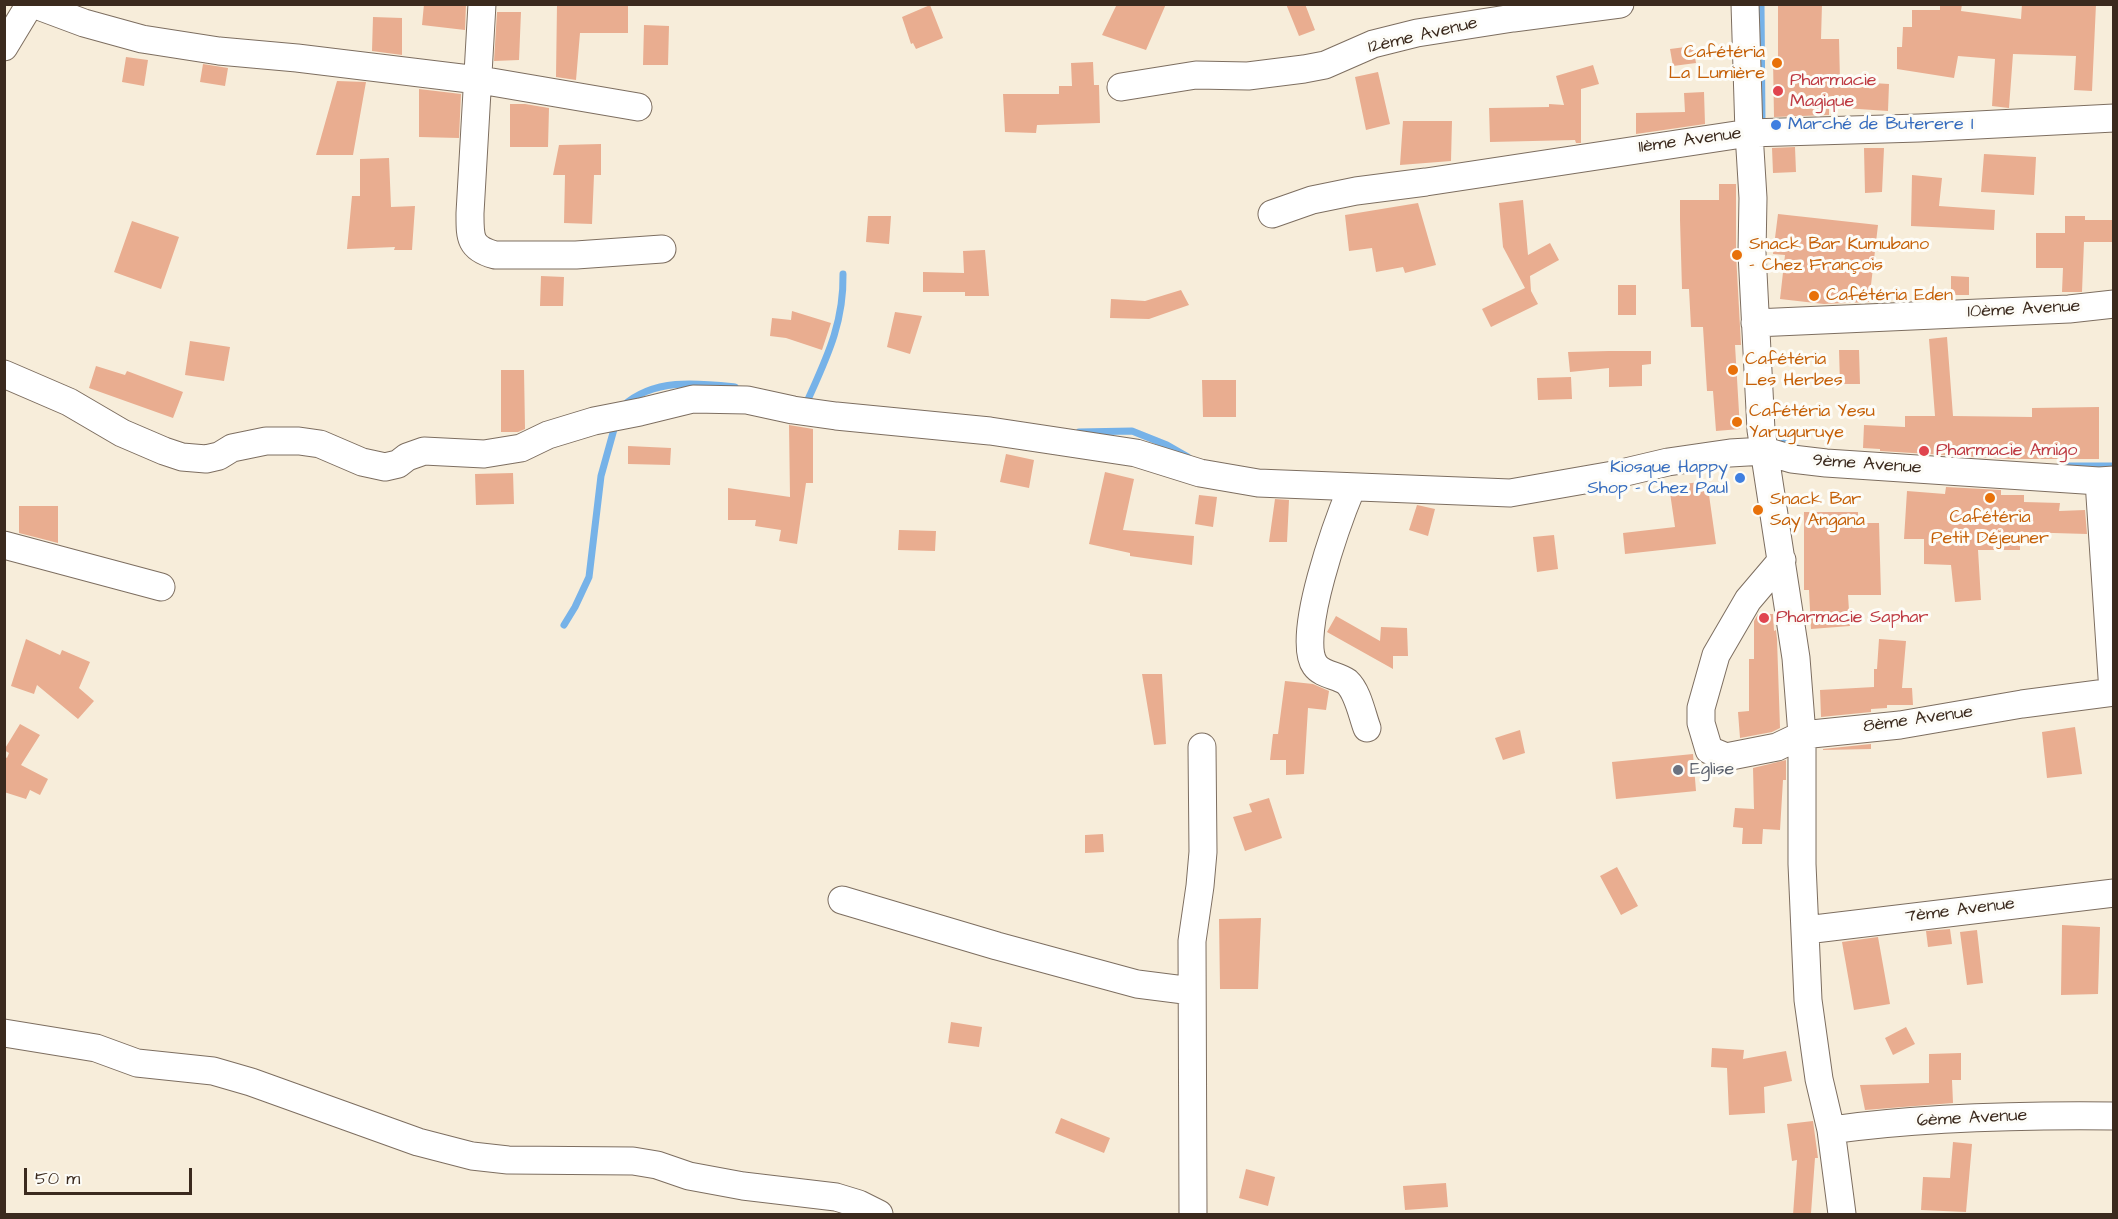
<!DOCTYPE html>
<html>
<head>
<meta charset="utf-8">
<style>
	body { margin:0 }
	#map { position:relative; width:2118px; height:1219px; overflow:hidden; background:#f7edda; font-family:"Architects Daughter",sans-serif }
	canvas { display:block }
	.frame { position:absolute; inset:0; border:6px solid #3b2a1e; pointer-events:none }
	.scale { position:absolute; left:24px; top:1168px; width:168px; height:27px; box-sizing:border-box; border:3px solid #3b2a1e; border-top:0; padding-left:8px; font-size:18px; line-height:21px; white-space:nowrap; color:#3b2a1e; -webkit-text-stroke:4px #fdfcf7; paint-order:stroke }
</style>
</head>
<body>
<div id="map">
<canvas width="2118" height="1219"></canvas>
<div class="frame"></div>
<div class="scale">50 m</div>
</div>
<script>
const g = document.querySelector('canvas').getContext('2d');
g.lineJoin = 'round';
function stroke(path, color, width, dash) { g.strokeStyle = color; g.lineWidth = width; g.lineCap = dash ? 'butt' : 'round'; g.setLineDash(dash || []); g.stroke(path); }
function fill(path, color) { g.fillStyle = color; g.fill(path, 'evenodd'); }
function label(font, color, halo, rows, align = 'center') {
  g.font = font + ' "Architects Daughter",sans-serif'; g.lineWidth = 6; g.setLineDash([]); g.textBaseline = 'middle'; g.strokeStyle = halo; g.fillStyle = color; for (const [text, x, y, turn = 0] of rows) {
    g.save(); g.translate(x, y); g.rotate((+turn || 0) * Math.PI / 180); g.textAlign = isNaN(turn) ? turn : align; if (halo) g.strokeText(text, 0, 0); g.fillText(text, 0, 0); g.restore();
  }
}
const stream = new Path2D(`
	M1761,4l1,118
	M806,404c20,-45 38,-80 37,-130
	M623,406c31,-28 74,-23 112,-19
	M1768,431h9l3,5 20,14
	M1079,432l53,-1 35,14 21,12
	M2068,466h46
	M564,625l11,-18 14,-30 12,-101 15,-54`);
const building = new Path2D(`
	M424,4h42l-1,26 -43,-5z
	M557,4h71v29h-48l-4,47 -20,-3z
	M1117,4h49l-20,46 -44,-15z
	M1286,4h19l10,26 -16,6z
	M1778,4h44l-1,35h18l1,42 49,3 -1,27 -59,-4v8l-55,2 -1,-58h5z
	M1940,4h22l-1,7 60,8 1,-15h74l-4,87 -18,-1 2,-34 -63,-2 -4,54 -17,-2 3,-47 -37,-3 -4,22 -57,-9v-22h5l1,-20h9v-17h28z
	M930,5l13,33 -27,11 -3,-6 -2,1 -9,-27z
	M497,12h24l-2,48 -25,1z
	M373,17l29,1v37l-30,-4z
	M644,25l25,1 -1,39h-25z
	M1693,46l3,17 -23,3 -3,-17z
	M126,57l22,3 -4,26 -22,-4z
	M1093,62l1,23h5l1,38 -63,2 -1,8 -31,-1 -2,-38h56v-8h13l-1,-23z
	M203,64l25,4 -3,18 -25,-4z
	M1593,65l6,19 -18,5v54h-5l-1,-3 -85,2 -1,-34 60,-1v-3l15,1 -8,-29z
	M1378,72l12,52 -24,6 -11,-53z
	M337,81l29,1 -13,73h-37z
	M419,89l42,5 -2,44 -40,-1z
	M1704,92l1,32 -69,10v-21l49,-1 -1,-19z
	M510,104h15l24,4 -1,39h-38z
	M1403,121h49l-1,40 -51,4z
	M601,144v31h-7l-2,49 -28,-1 1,-48h-12l6,-30z
	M1795,147l1,25 -23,1 -1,-25z
	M1864,148h20l-2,44 -17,1z
	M1984,154l52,3 -2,38 -53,-3z
	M389,158l2,49 24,-1 -3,44h-18l1,-3 -48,2 5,-53h8v-37z
	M1912,175l30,3 -3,28 56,4 -1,20 -83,-4z
	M1719,184h17v70l5,91h-6l5,84 -24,2 -3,-40h-6l-4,-64h-12l-2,-38h-7l-2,-69v-20h39z
	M1523,200l5,55 22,-12 9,17 -29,16 1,15 7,13 -47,23 -9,-18 43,-21 -22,-41 -4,-44z
	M1418,203l18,62 -31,8 -2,-6 -27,5 -4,-24 -23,3 -4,-36z
	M1778,214l100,11 -9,77 -45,2 -44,-5 5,-44 -12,-1z
	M868,216h23l-2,28 -23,-2z
	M2065,216h20v4h29v22h-30l-2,50h-20l1,-24h-27v-35h29z
	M132,221l47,16 -18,52 -47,-17z
	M985,250l4,46h-24v-4h-42v-20l41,1 -1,-22z
	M541,276l23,1 -1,29h-23z
	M1951,276l18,1v18h-18z
	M1618,285h18v30h-18z
	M1181,290l8,15 -40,14 -39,-1 1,-19 34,2z
	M792,311l39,12 -9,27 -36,-12 -16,-2 2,-18 19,2z
	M895,312l27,4 -12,38 -23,-7z
	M1947,337l6,79 79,1v-9l67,-1v52h-89l-130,-8v-2l-17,-1 1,-23 41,2v-11h30l-6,-77z
	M190,341l40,6 -6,34 -39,-6z
	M1839,350h20l1,34h-20z
	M1609,351h42v13l-9,1v21l-33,1v-19l-39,4 -2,-20z
	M96,366l29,9 2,-4 56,21 -10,26 -84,-30z
	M501,370h23l1,59 -7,3h-17z
	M1571,377l1,22 -34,1 -1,-22z
	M1202,380h34v37h-33z
	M789,425l24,4v54h-7l-9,61 -18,-3 2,-11 -26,-4 1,-6h-28v-32l62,9z
	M628,446l43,2 -1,17 -42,-1z
	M1006,454l28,6 -5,28 -29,-6z
	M1105,472l29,7 -11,51 71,6 -2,29 -62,-9v-3l-41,-9z
	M513,473l1,31 -38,1 -1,-31z
	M1707,481l9,63 -91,10 -2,-21 52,-6 -6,-41z
	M1946,487l55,3v5h23v7l36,1 -1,8 26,-1 2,24 -67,-2v18h-42l3,50 -26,2 -4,-37 -27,-1v-25h-20l3,-48 38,3z
	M1199,495l18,2 -4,30 -18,-3z
	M1275,499l14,1 -2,42h-18z
	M1417,505l18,4 -7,27 -19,-6z
	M19,506h39v37l-39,-10z
	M1804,512h54v11h21l2,72h-33l2,31 -39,3 -2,-39h-5z
	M899,530l37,1 -1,20 -37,-1z
	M1554,535l4,34 -21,3 -4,-35z
	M1758,614h15l1,17 2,-1 1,9 3,89 -8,4 -32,6 -2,-26 11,-1v-52h5v-38z
	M1336,616l44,25 1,-14 26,1 1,28h-15v13l-66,-37z
	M26,639l34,16 2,-5 28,12 -11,26 15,13 -16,18 -41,-34 -3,9 -23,-8z
	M1879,639l27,2 -4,47h10l1,17h-26v3l-16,1v3l-50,5 -1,-27 54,-3v-18h3z
	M1142,674h20l4,70 -12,1z
	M1285,681l28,3 16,7 -3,19 -18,-2 -4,66 -18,1v-15h-16l3,-26h5z
	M20,724l20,11 -19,30 27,14 -8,16 -10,-5 -4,9 -22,-7v-36l3,2 2,-5 -5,-3z
	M2075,727l7,47 -35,4 -5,-46z
	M1520,730l5,23 -22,7 -8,-22z
	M1871,744v5l-48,1v-1z
	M1693,754l3,37 -80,8 -4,-37z
	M1786,760v20h-3l-3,50 -17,-1 -1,15h-20l1,-16 -10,-1 2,-19 19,1 -1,-41z
	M1269,798l13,40 -37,13 -12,-34 19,-5 -3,-8z
	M1103,834l1,18 -19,1v-18z
	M1617,867l21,39 -17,9 -21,-39z
	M1261,918l-3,71h-38l-1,-70z
	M2062,925l38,2 -2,67 -37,1z
	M1950,929l2,15 -24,3 -2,-16z
	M1977,930l6,53 -16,2 -7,-53z
	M1878,937l12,67 -36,6 -12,-68z
	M951,1022l31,5 -3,20 -31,-4z
	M1906,1027l9,17 -22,11 -8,-17z
	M1712,1048l32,2 -1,9 43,-8 6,30 -28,6 1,26 -36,2 -2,-47 -16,-1z
	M1961,1053v27h-9l1,23 -88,7 -5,-25 69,-2v-29z
	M1061,1118l49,20 -6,15 -49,-20z
	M1813,1121l5,37h-3l-4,55 -18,2 4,-55 -5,1 -5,-37z
	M1953,1142l19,2 -6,68 -45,-2 2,-33 27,1z
	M1246,1169l29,8 -7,29 -29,-8z
	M1446,1183l2,24 -43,3 -2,-24z`);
const minor = new Path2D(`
	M33,4l51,19 58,16 77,12 78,7 189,23 152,26
	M482,4l-12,209c0,24 -1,35 25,42h81l86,-6
	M1745,4l4,129 4,65 -1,55 9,177 35,228 6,77v129l6,136 11,79 12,51 11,84
	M4,47l26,-43
	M1121,87l75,-12 52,1 56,-7 21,-4 48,-21 44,-11 96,-15 107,-14
	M1272,214l40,-14 44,-9 70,-9 323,-49 170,-5 195,-10
	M1755,323l314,-14 45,-5
	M4,374l65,28 53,31 42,18 18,6 24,2 13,-3 13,-8 34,-7h33l21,3 42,18 23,5 13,-3 9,-7 17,-6 60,3 37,-6 27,-13 46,-14 46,-9 53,-13 54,1 46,10 43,6 154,15 146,22 64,20 58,10 252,10 103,-18 55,-13 62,-9 35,-2 27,8 34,4 273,18 15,-1
	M2099,481l14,211
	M1352,487c-13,31 -57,150 -37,178 7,10 22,10 32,17 11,10 15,33 20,46
	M4,545l157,42
	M1782,560l-34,40 -32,55 -15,53v15l8,27 17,7 51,-10 25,-12 98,-10 122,-21 92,-12
	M842,900l155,46 140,38 55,7
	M1806,930l308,-37
	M4,1033l92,15 41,15 76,8 38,11 167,60 54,14 36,4 125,1 24,4 32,11 54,10 93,11 23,7 20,10
	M1831,1130c93,-13 189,-15 283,-14
	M1193,1214l-1,-273 8,-55 3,-34 -1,-105`);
const markers = [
	[1777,63,6,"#e8710a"],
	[1778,91,6,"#e0444e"],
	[1776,125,6,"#3f7fe0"],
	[1737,255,6,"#e8710a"],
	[1814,296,6,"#e8710a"],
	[1733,370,6,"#e8710a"],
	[1737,422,6,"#e8710a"],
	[1924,451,6,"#e0444e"],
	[1740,478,6,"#3f7fe0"],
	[1990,498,6,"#e8710a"],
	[1758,510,6,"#e8710a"],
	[1764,618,6,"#e0444e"],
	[1678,770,6,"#6b7280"]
];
const streetNames = [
	["12ème Avenue",1423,36,-13],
	["11ème Avenue",1690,141,-8],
	["10ème Avenue",2024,310,-3],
	["9ème Avenue",1867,465,4],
	["8ème Avenue",1918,720,-8],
	["7ème Avenue",1960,911,-7],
	["6ème Avenue",1972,1119,-3]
];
const foodNames = [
	["Cafétéria",1765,53,"right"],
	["La Lumière",1765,74,"right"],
	["Snack Bar Kumubano",1749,245],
	["- Chez François",1749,266],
	["Cafétéria Eden",1826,296],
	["Cafétéria",1745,360],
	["Les Herbes",1745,381],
	["Cafétéria Yesu",1749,412],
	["Yaruguruye",1749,433],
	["Snack Bar",1770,500],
	["Say Angana",1770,521],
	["Cafétéria",1990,518,"center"],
	["Petit Déjeuner",1990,539,"center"]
];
const healthNames = [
	["Pharmacie",1790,81],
	["Magique",1790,102],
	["Pharmacie Amigo",1936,451],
	["Pharmacie Saphar",1776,618]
];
const shopNames = [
	["Marché de Buterere I",1788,125],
	["Kiosque Happy",1728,468,"right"],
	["Shop - Chez Paul",1728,489,"right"]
];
const worshipNames = [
	["Eglise",1690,770]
];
stroke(stream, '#76b2e8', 7);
fill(building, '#e9ad90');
stroke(minor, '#7d6e60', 29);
stroke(minor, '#fff', 27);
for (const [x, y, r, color] of markers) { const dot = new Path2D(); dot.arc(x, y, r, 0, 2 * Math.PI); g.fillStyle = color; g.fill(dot); stroke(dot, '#fdfcf7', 2); }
label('18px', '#3b2a1e', '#fdfcf7', streetNames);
label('18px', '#c56008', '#fdfcf7', foodNames, 'left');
label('18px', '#be3a42', '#fdfcf7', healthNames, 'left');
label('18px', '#366cbe', '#fdfcf7', shopNames, 'left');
label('18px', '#5b616d', '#fdfcf7', worshipNames, 'left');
</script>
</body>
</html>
